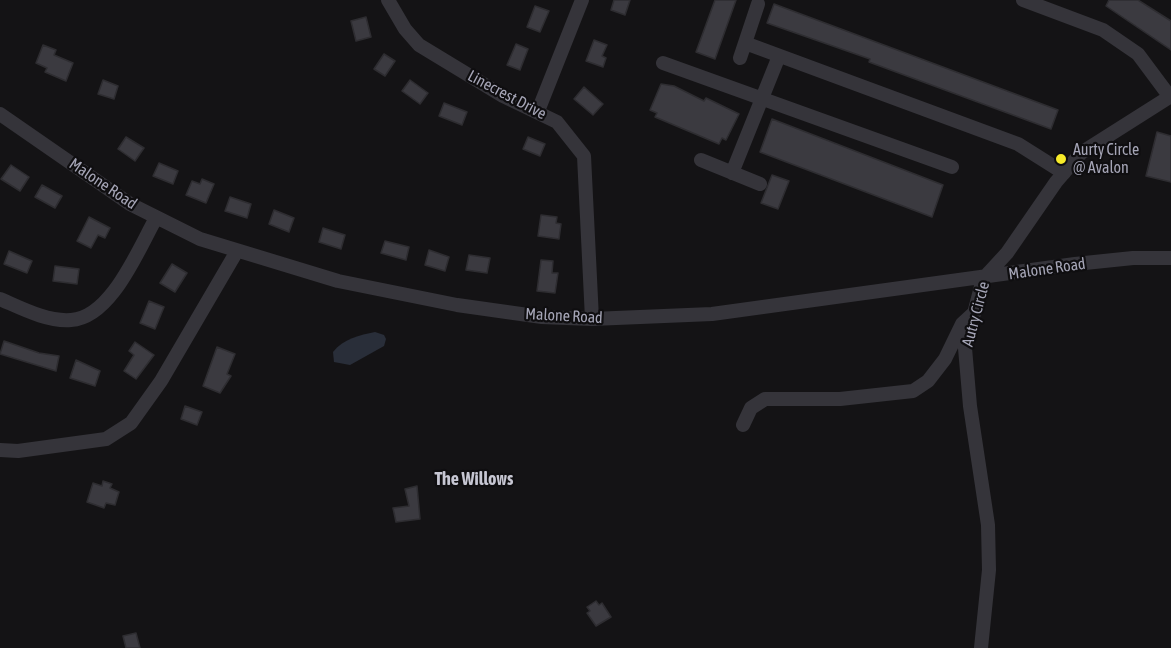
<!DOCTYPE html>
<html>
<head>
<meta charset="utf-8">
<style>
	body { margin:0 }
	canvas { display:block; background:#141315 }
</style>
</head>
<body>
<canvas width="1171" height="648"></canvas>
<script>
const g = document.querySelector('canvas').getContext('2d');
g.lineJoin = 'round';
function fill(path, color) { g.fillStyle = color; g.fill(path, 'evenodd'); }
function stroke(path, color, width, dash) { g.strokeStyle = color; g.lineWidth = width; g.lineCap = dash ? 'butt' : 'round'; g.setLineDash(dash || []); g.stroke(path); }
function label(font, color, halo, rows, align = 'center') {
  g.font = font + ' "Asap Condensed",sans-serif'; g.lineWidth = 4.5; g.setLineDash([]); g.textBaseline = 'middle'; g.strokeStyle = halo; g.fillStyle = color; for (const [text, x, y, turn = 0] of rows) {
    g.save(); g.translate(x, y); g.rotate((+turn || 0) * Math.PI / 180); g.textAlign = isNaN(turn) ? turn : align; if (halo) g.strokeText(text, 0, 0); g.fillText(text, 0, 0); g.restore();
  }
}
const water = new Path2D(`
	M375,332l9,3 2,4 -2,7 -34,19 -16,-3 -1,-10c10,-13 27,-17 42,-20z`);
const building = new Path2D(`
	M614,0h16l-5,15 -14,-5z
	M715,0h21l-21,59 -19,-7z
	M1109,0h29l33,21v29l-65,-44z
	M774,4l284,106 -7,19 -182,-67 1,-3 -103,-36z
	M535,6l14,5 -9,21 -13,-5z
	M366,17l5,20 -15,4 -5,-20z
	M594,40l13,5 -5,11 4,2 -3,9 -17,-6z
	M516,44l12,5 -8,21 -13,-5z
	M43,45l13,5 -2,5 19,8 -7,18 -21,-9 2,-4 -11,-5z
	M384,54l11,7 -10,15 -11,-7z
	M103,80l15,6 -4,13 -16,-5z
	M410,80l18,13 -8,11 -18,-13z
	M661,84l13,2 30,15 2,-3 33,16 -13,26 -4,-2 -3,6 -64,-27 2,-4 -7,-3z
	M584,87l19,17 -10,11 -19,-16z
	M444,103l23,9 -5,13 -23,-9z
	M772,119l171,66 -11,32 -172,-65z
	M1157,132l14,4v46l-25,-6z
	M126,137l18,11 -9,13 -17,-12z
	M528,137l17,7 -5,12 -17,-7z
	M159,163l19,8 -5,13 -20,-8z
	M11,165l18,12 -9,14 -19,-12z
	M772,175l17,6 -11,28 -17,-6z
	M202,179l12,5 -8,19 -20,-8 6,-14 8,3z
	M42,185l20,11 -7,12 -20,-11z
	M230,197l21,7 -4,14 -22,-7z
	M274,210l20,8 -5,14 -20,-8z
	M541,215l16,2 -1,6 5,1 -2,15 -21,-3z
	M89,217l21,11 -5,10 -7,-3 -7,13 -14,-7z
	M323,228l22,7 -4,14 -22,-7z
	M385,241l24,6 -3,13 -25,-7z
	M429,250l20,7 -4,14 -20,-6z
	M9,251l23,10 -5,12 -23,-9z
	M469,255l21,3 -3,15 -21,-3z
	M541,260l12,1 -1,12h6l-3,20 -18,-2z
	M172,264l15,9 -12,19 -15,-9z
	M55,266l24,3 -2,15 -24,-3z
	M149,301l15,6 -9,22 -15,-6z
	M4,341l35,12 20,3 -3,15 -56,-17z
	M135,342l19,13 -18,24 -12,-8 10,-16 -5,-4z
	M217,347l18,7 -8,20 4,2 -11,17 -17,-7z
	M76,360l24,11 -5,15 -25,-8z
	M185,406l17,6 -5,13 -16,-6z
	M103,481l9,3 -2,4 9,4 -4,13 -9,-2 -2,5 -17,-6 6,-19 9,3z
	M417,486l3,33 -24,3 -3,-14 16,-2 -4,-17z
	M596,601l3,4 3,-2 9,14 -15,9 -9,-13 3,-2 -3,-4z
	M136,633l4,15h-14l-3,-12z`);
const minor = new Path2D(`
	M388,0l17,29 14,16 84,51 54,26 27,34 8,163
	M1023,0l80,30 35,24 32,43
	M745,43l273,101 46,29
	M740,58l18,-54
	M663,63l289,104
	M538,111l44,-111
	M0,114l130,90 70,35 138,42 119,24 85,12 50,2 120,-5 363,-50 58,-6h38
	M701,160l59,24
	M732,173l47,-117
	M0,299c21,9 47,23 71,21 40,-2 67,-70 85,-102
	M743,425l8,-17 14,-9h75l73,-8 15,-10 17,-22 17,-35 13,-12
	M0,450l18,1 88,-12 25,-16 30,-42 76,-130
	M981,648l8,-78 -1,-45 -18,-119 -5,-58 18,-69 24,-26 49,-71 25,-29 90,-57`);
const markers = [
	[1061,159,6,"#f7eb29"]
];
const streetNames = [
	["Linecrest Drive",507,95,28],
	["Malone Road",103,184,34],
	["Malone Road",1047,269,-8],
	["Autry Circle",976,314,-75],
	["Malone Road",564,316,3]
];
const poiNames = [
	["Aurty Circle",1073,150],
	["@ Avalon",1073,168]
];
const neighbourhoodNames = [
	["The Willows",474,479]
];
fill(water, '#292e39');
fill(building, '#3b3a40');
stroke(building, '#2e2d31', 1.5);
stroke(minor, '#35343a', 14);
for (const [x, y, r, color] of markers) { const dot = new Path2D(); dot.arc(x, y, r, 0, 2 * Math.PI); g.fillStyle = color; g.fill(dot); stroke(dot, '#0f0e10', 2); }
label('16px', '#a5a5b6', '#0f0e10', streetNames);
label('16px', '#a5a5b6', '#0f0e10', poiNames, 'left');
label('bold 18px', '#c6c6d2', '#0f0e10', neighbourhoodNames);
</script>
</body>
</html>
